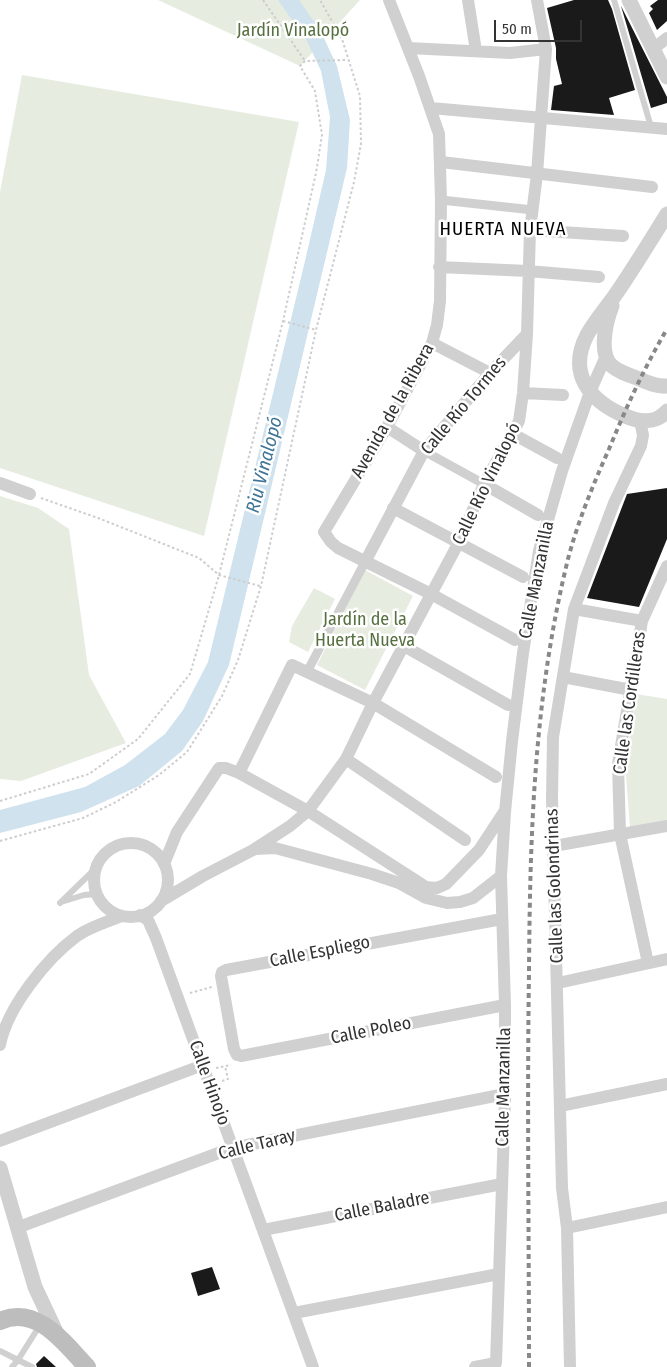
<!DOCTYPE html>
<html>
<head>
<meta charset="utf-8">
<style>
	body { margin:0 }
	#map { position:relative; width:667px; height:1367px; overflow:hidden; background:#fff; font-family:"Fira Sans Condensed",sans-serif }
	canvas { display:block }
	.scale { position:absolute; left:494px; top:20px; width:88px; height:22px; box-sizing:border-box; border:2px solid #333; border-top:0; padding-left:6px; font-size:15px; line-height:18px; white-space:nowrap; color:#333; -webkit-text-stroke:4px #fff; paint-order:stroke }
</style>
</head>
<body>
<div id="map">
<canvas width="667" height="1367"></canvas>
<div class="scale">50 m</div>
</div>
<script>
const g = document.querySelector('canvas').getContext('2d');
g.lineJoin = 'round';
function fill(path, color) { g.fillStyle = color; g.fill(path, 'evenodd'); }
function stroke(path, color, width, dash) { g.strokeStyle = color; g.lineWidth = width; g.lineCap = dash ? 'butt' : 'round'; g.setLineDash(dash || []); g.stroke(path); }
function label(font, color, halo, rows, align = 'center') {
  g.font = font + ' "Fira Sans Condensed",sans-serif'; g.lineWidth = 5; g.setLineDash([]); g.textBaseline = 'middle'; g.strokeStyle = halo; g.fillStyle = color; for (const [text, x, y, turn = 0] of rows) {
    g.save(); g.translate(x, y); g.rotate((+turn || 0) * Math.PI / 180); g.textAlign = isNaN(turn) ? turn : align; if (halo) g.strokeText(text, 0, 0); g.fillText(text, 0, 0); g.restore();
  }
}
const green = new Path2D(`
	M158,0h202l-60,66z
	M22,75l277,47 -95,414 -204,-68v-276z
	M0,496l38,12 31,21 20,146 37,68 -105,38 -21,-2z
	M365,570l48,26 -48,94 -48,-25z
	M314,588l21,11 -27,53 -19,-10 3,-16z
	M636,694l31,5v121l-37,7 -5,-64z`);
const water = new Path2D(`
	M278,0h21l22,32 16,34 13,54 -3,48 -118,497 -26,56 -21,30 -43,35 -58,26 -81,21v-23l85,-23 40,-22 40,-31 18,-24 25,-48 97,-401 21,-91 4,-53 -9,-46 -14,-30z`);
const building = new Path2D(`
	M574,0h34l4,9 23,81 -26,8 5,17 -63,-5 3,-24 8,-2 -6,-25v-11l-9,-40z
	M658,0h9v21l-10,9 -8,-17 4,-4 -3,-3z
	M621,6l46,91v6l-16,5z
	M667,488v51l-28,68 -52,-9 40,-104z
	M212,1267l8,22 -22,7 -7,-23z
	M44,1356l12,11h-19l-1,-3z`);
const path = new Path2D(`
	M263,0l42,61
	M283,321l33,9
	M41,498l57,20 101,40 20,17 41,11
	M0,801l89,-27 49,-35 52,-65 29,-99 64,-254 33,-148 6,-38 -7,-44 -15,-25 5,-5 42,-1
	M0,841l83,-23 33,-16 43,-27 28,-23 35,-56 16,-36 23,-74 55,-256 38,-148 7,-38 -1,-48 -18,-57 -22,-39
	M190,993l22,-6
	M216,1068l15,-3
	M222,1081l6,-2 -3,-13`);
const service = new Path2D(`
	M614,0l37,127
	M61,902l23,-7 12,-1
	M60,903l35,-34
	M0,1351l18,9 22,-35
	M12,1367l6,-7 14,7`);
const pedestrian = new Path2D(`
	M441,200l92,10
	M424,451l60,33
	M307,672l58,-110`);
const minor = new Path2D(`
	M389,0l30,76 20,58 2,66 -1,101 -3,24 -5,18 -45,84 -63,105 7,10 7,6 93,46 84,46
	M468,0l8,51
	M408,48l102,5 36,-4
	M653,49l14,-11
	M431,108l236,21
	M441,162l211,25
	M530,230l93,6
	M439,267l89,4 71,6
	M432,343l58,30
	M523,393l40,2
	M387,427l37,24
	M513,434l44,24
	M0,483l30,11
	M484,484l54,31
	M393,508l130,69
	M365,562l59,-111 66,-78 37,-39
	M574,609l68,12
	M404,646l104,59
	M563,677l68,13
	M346,759l119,81
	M239,773l53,-108 81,38 123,74
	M94 880a37 37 0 1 1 74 0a37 37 0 1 1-74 0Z
	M554,846l113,-20
	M255,849l20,-1 97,26 27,9 27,15 21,5 13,-1 13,-4 28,-22
	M164,864l13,-32 42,-64h7l13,5 69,38 118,76 11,1 9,-4 33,-34 25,-38
	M161,901l42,-25 50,-26 37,-24 18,-15 38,-52 27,-56 86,-161 25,-58 35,-63 4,-28 4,-59 3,-104 7,-56 9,-125 -9,-49
	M140,915l8,5 8,18 157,429
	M502,919l-276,51 -4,2 -1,4 13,73 3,6 4,1 264,-51
	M648,963l-28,-129 -2,-70 24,-143 25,-55
	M558,983l109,-24
	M0,1045c7,-37 46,-86 77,-109 13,-9 30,-14 45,-20
	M560,1106l107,-22
	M0,1141l203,-76
	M19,1227l213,-79 273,-54
	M567,1228l100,-21
	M263,1230l239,-46
	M294,1313l205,-39
	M475,1367l21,-4 9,-264v-94l-4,-129 4,-64 7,-71 11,-88 16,-102 23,-80 28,-79 16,-36
	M570,1367l-3,-139 -5,-40 -10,-390 1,-61 21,-128 40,-106 27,-57 2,-11 -3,-14`);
const tertiary = new Path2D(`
	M629,0l38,77
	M667,214c-16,26 -32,52 -49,77 -10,15 -22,28 -31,44 -20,39 3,66 38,81 14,6 31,8 42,-5
	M612,306c-6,15 -14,48 0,60 7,6 16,9 25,12 9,4 20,9 30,8
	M0,1168l35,119 23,49`);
const secondary = new Path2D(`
	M0,1321c37,-17 65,23 87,46`);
const rail = new Path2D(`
	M529,1367c0,-132 -2,-263 0,-395 1,-141 5,-275 39,-413 10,-38 25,-74 41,-110 17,-41 35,-81 58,-120`);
const parkNames = [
	["Jardín Vinalopó",293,31],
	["Jardín de la",365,620],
	["Huerta Nueva",365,641]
];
const streetNames = [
	["Calle Río Tormes",464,406,-50],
	["Avenida de la Ribera",393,411,-61],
	["Calle Río Vinalopó",487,484,-64],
	["Calle Manzanilla",537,580,-79],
	["Calle las Cordilleras",630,703,-82],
	["Calle las Golondrinas",555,886,-92],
	["Calle Espliego",320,952,-11],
	["Calle Poleo",371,1031,-11],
	["Calle Hinojo",209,1083,70],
	["Calle Manzanilla",504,1087,-89],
	["Calle Taray",257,1145,-14],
	["Calle Baladre",382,1207,-11]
];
const neighbourhoodNames = [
	["HUERTA NUEVA",503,230]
];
const waterNames = [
	["Riu Vinalopó",265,465,-76]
];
fill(green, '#e6ecdf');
fill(water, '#cfe2ee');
fill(building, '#1a1a1a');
stroke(path, '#cdcdcd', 2, [2.5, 2.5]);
stroke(service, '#d0d0d0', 6);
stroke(pedestrian, '#d0d0d0', 9);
stroke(minor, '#d0d0d0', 12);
stroke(tertiary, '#d0d0d0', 15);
stroke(secondary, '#bdbdbd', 18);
stroke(rail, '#888', 4, [5, 4]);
label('18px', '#56703f', '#fff', parkNames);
label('18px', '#333', '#fff', streetNames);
g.letterSpacing = '1px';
label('19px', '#000', '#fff', neighbourhoodNames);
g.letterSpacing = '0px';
label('italic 19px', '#3f7597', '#fff', waterNames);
</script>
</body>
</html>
